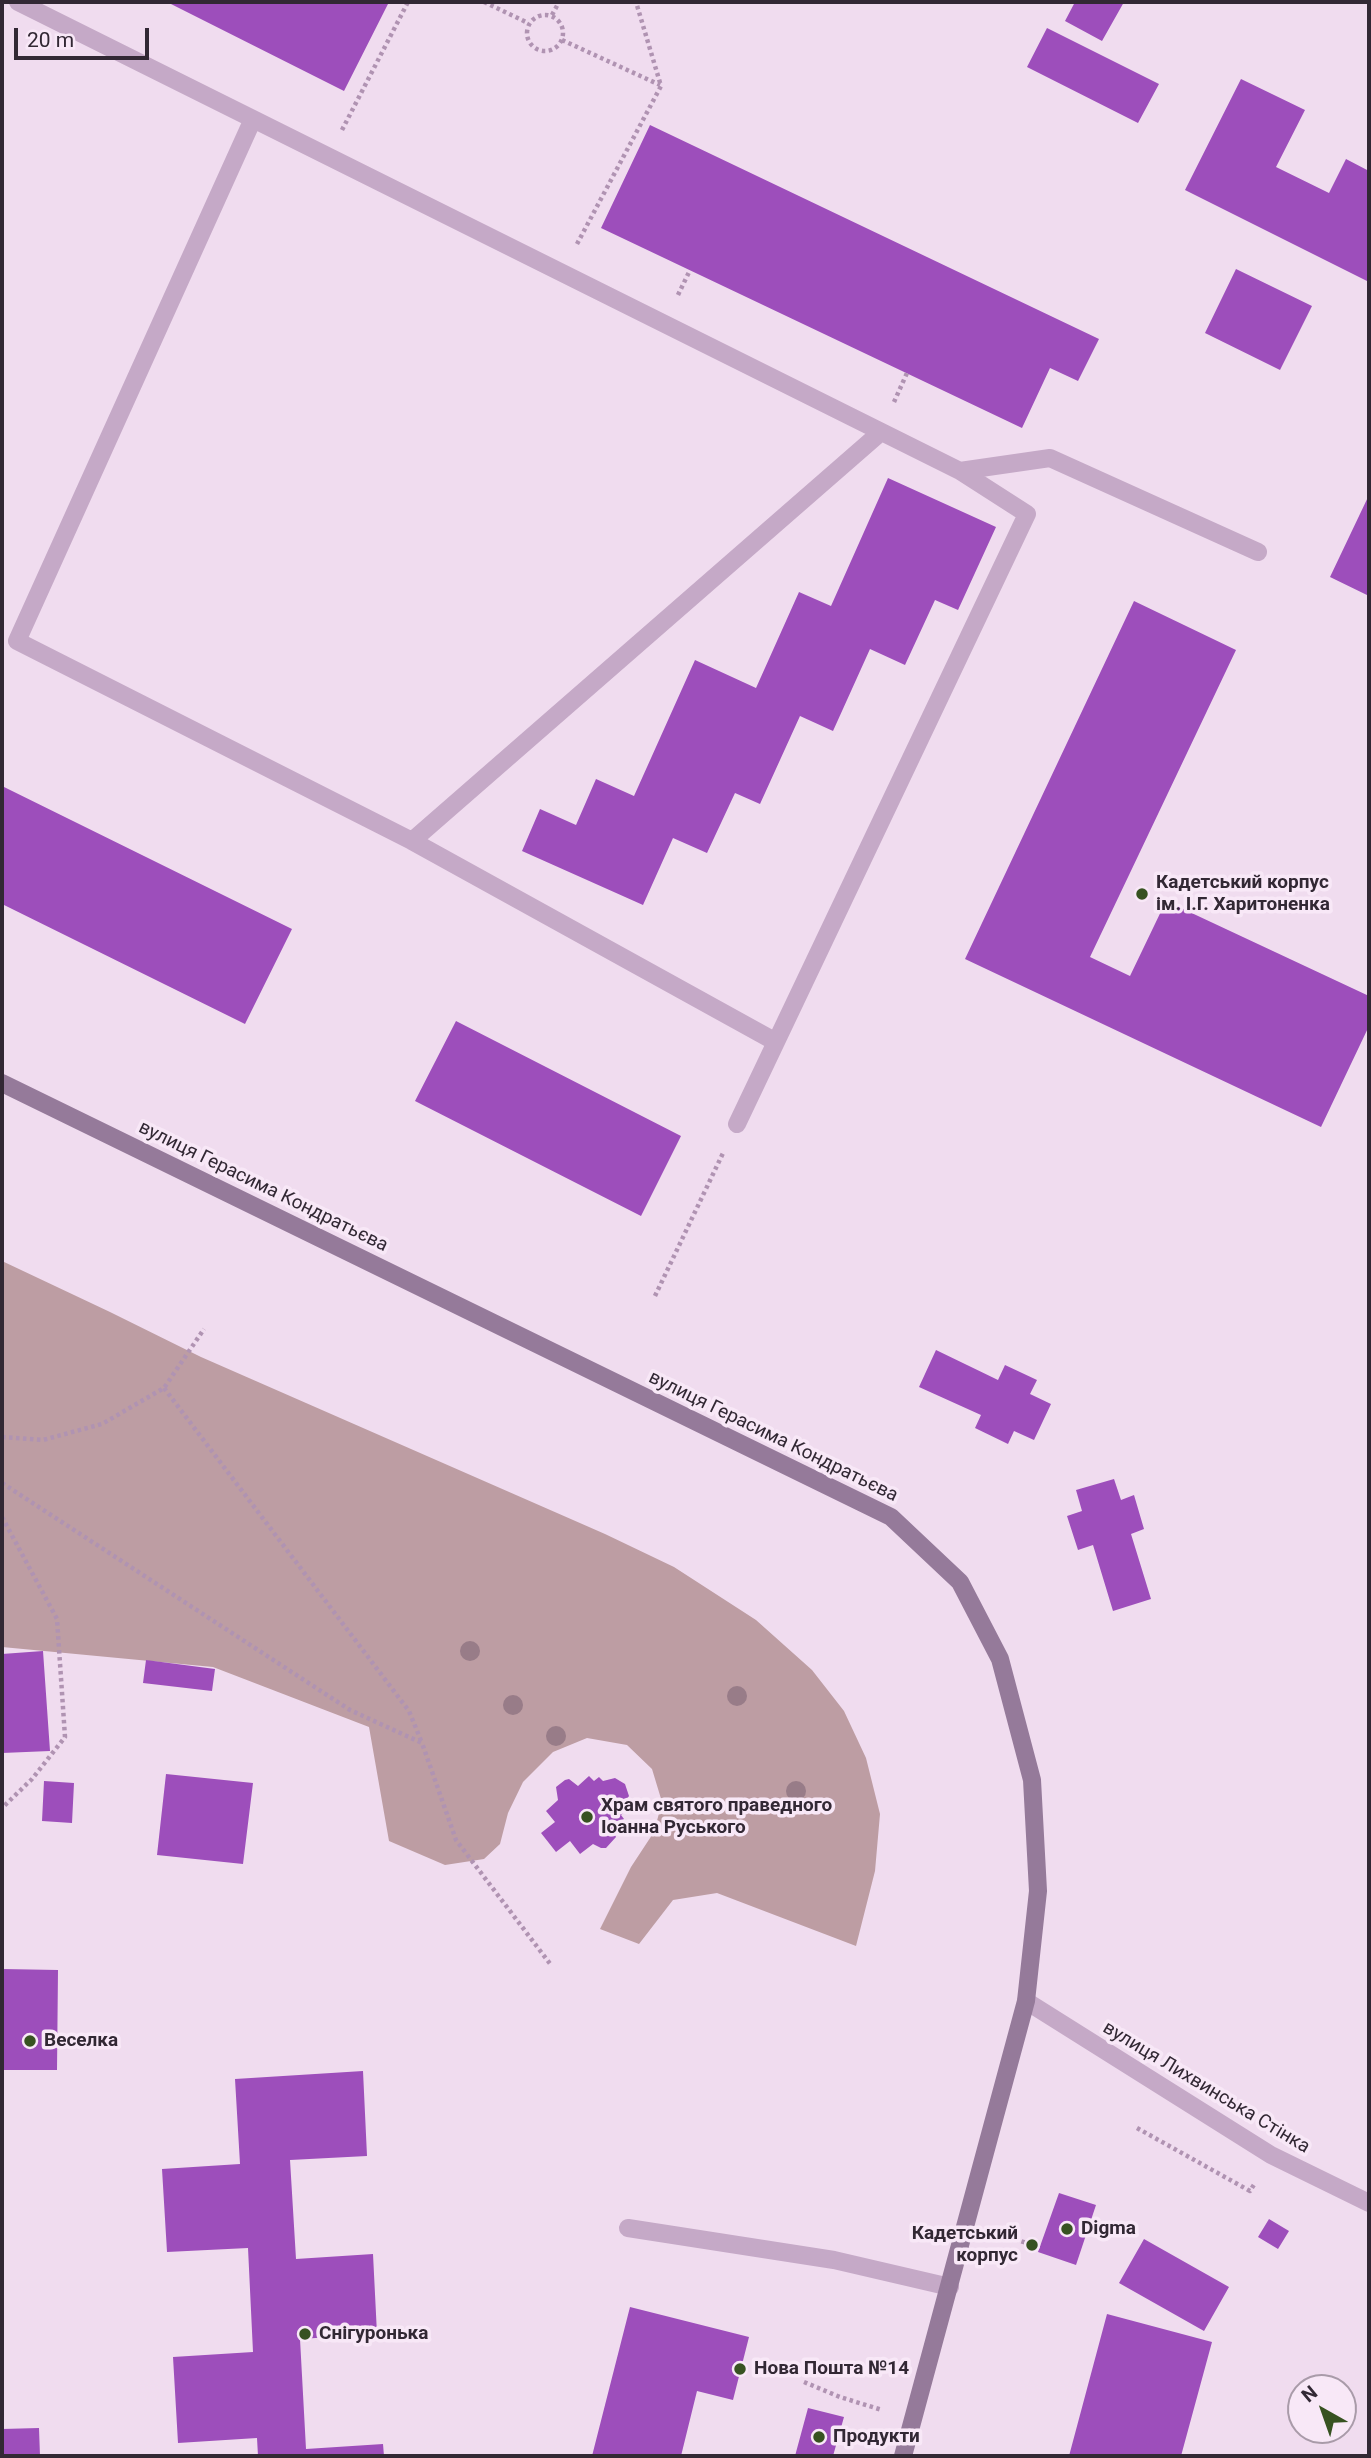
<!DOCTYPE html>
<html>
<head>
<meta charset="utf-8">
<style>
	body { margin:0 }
	#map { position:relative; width:1371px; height:2458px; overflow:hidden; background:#f0dcef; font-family:Roboto,sans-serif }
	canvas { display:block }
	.frame { position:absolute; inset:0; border:4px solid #322834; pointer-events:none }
	.north { position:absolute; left:1287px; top:2374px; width:70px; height:70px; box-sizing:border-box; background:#f8e8f7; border:2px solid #a99ba9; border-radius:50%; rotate:320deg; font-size:19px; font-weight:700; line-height:28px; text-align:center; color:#322834 }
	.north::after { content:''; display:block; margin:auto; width:24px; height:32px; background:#375221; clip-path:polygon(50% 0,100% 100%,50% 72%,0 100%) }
	.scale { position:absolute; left:14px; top:28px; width:135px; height:32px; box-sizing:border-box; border:4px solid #322834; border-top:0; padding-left:9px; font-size:21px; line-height:24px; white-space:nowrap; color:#322834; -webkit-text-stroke:5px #f8e8f7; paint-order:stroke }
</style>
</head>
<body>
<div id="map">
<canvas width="1371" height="2458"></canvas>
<div class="frame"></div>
<div class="north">N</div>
<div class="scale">20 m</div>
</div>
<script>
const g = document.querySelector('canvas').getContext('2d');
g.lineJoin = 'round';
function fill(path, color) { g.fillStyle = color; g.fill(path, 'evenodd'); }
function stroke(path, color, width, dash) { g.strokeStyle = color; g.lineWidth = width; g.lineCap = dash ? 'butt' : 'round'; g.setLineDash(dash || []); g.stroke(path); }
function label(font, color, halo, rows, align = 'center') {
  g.font = font + ' Roboto,sans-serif'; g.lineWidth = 7; g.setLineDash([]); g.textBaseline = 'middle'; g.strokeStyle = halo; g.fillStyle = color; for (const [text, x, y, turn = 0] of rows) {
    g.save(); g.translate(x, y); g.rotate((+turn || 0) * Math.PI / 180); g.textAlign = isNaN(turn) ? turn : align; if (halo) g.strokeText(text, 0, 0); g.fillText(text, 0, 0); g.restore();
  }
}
const green = new Path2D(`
	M2,1261l108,51 91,45 404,177 69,33 82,53 56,50 32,41 22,47 14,56 -5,57 -19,75 -139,-53 -44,7 -34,44 -39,-15 31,-62 23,-35 8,-30 -10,-33 -25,-24 -40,-7 -34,14 -30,30 -15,31 -8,31 -16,15 -39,6 -56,-24 -20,-114 -156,-60 -211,-20z`);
const building = new Path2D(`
	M167,2h222l-45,89z
	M1075,2h49l-22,39 -37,-20z
	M1047,28l112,56 -21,39 -111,-56z
	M1241,79l64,31 -29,57 53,26 17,-34 23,12v111l-184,-92z
	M650,125l449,214 -21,42 -28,-13 -28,60 -421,-200z
	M1236,269l76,37 -32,64 -75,-37z
	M888,478l108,49 -38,83 -23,-10 -30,65 -35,-16 -37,82 -33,-15 -40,88 -25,-11 -28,60 -34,-15 -30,67 -121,-54 18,-42 36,16 20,-46 38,17 61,-136 61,28 43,-96 32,14z
	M1369,495v101l-39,-19z
	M1134,601l102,49 -146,307 40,19 36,-75 203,95v30l-48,101 -356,-168z
	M2,786l290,143 -47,95 -243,-120z
	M456,1021l225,115 -40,80 -226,-115z
	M936,1350l62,30 7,-15 32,15 -7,14 21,10 -17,36 -20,-9 -6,13 -33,-16 6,-13 -62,-28z
	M1114,1479l7,21 13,-5 10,34 -13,5 20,65 -38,12 -20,-66 -15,5 -11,-34 15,-5 -6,-21z
	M43,1651l7,100 -48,2v-99z
	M146,1660l69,9 -3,22 -69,-8z
	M166,1774l87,9 -10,81 -86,-9z
	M589,1776l5,5 5,-4 4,4 12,-3 10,6 4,12 -7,10 4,4 -5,5 3,4 -12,9 4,9 -10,11h-5l-8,-4 -13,10 -10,-13 -14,11 -15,-19 14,-11 -9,-11 12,-11 -2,-13 9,-7 4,-1 9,7z
	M44,1781l30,2 -2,40 -30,-2z
	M2,1969l56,1 -1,100h-55z
	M363,2071l4,85 -77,4 6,99 77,-5 4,80 -77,5 6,110 77,-5 1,12h-126l-1,-18 -79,5 -5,-86 80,-5 -5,-104 -81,4 -5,-83 78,-5 -5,-85z
	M1059,2193l37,12 -20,60 -38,-13z
	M1269,2219l20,12 -11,18 -20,-12z
	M1144,2239l85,48 -25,44 -85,-48z
	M630,2307l119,30 -16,63 -36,-9 -16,65h-89z
	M1107,2314l105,28 -31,114h-112z
	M808,2408l36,9 -11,39h-38z
	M39,2428l1,28h-38v-27z`);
const path = new Path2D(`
	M484,2l44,21
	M527 33a18 18 0 1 1 36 0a18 18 0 1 1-36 0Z
	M552,15l7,-13
	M562,40l98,45
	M342,130l66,-128
	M577,244l84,-158 -25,-84
	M678,295l12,-25
	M894,402l13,-29
	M655,1296l69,-145
	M164,1388l245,323 13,32
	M2,1437l41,3 59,-16 62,-36 40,-59
	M2,1483l348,227 72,33 34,97 95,125
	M2,1517l55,102 8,118 -33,42 -30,29
	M1137,2128l113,63 5,-8
	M995,2232l37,13
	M804,2382l36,15 42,13`);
const service = new Path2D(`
	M18,2l942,469 90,-13 208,94
	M253,119l-236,522 395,200 469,-409
	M412,841l364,201
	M737,1124l290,-610 -67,-43
	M628,2228l206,32 116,27`);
const minor = new Path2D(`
	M1026,2001l245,154 98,48`);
const secondary = new Path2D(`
	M2,1083l889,434 69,65 40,77 32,121 6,111 -12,110 -123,455`);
const trees = [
	[470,1651],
	[737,1696],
	[513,1705],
	[556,1736],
	[796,1791]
];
const markers = [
	[1142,894,7,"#375221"],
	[587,1817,7,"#375221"],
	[30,2041,7,"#375221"],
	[1067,2229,7,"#375221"],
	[1032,2245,7,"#375221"],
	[305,2334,7,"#375221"],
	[740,2369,7,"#375221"],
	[819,2437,7,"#375221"]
];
const poiNames = [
	["Кадетський корпус",1156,883],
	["ім. І.Г. Харитоненка",1156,905],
	["Храм святого праведного",601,1806],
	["Іоанна Руського",601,1828],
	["Веселка",44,2041],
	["Digma",1081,2229],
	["Кадетський",1018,2234,"right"],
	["корпус",1018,2256,"right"],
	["Снігуронька",319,2334],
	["Нова Пошта №14",754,2369],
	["Продукти",833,2437]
];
const streetNames = [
	["вулиця Герасима Кондратьєва",263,1187,26],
	["вулиця Герасима Кондратьєва",773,1437,26],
	["вулиця Лихвинська Стінка",1206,2088,31]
];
fill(green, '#bd9da3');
fill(building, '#9d4ebb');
stroke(path, '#b093b2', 4.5, [3.5, 3.5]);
stroke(service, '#c5a9c7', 18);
stroke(minor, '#c5a9c7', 18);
stroke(secondary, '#957a9a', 18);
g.fillStyle = '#987c88';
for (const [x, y] of trees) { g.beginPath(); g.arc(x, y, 10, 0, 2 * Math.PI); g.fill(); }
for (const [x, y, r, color] of markers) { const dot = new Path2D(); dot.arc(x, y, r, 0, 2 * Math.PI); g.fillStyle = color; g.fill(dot); stroke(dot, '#f8e8f7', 2.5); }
label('bold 19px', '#322834', '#f8e8f7', poiNames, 'left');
label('19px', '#322834', '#f8e8f7', streetNames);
</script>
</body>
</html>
